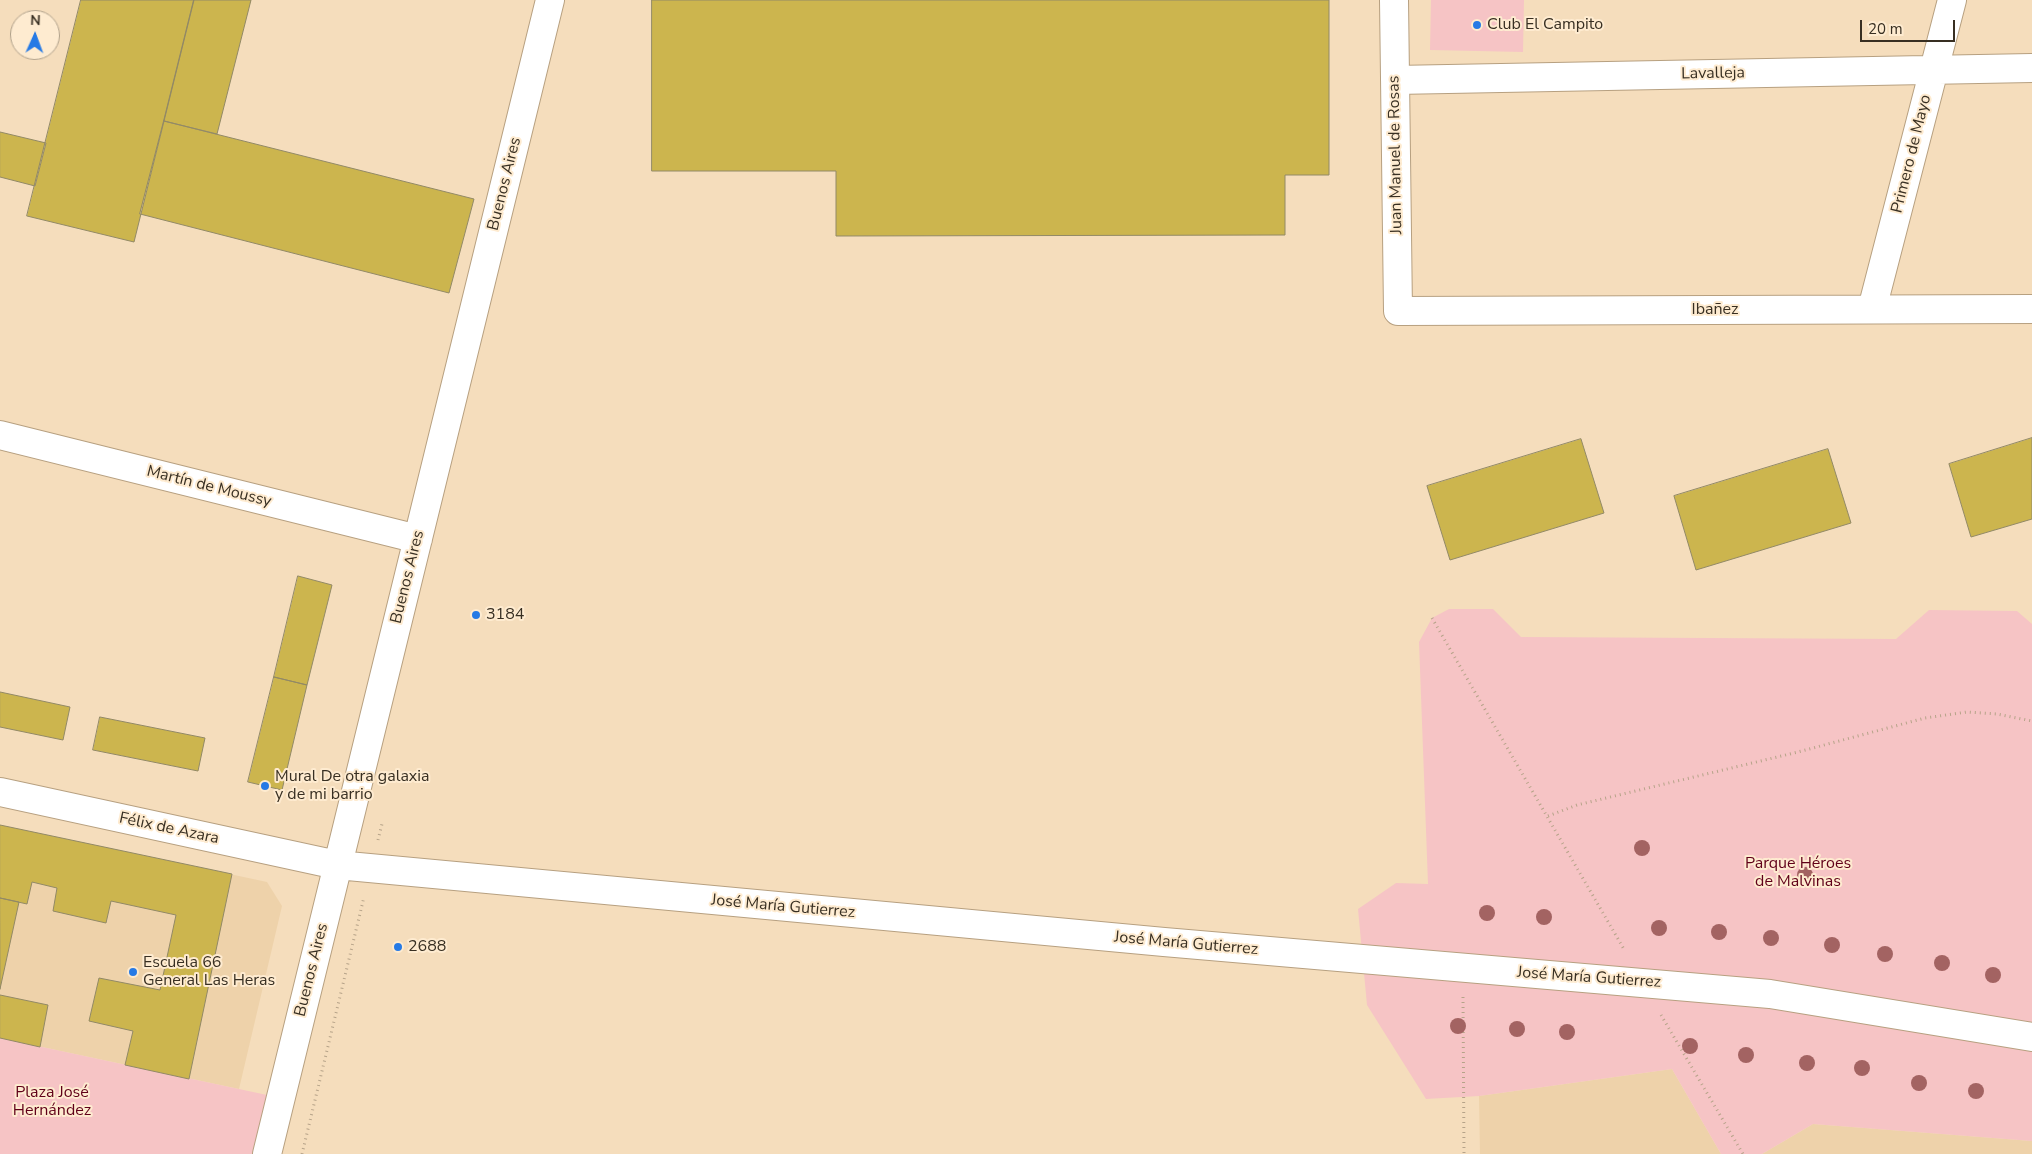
<!DOCTYPE html>
<html>
<head>
<meta charset="utf-8">
<style>
	body { margin:0 }
	#map { position:relative; width:2032px; height:1154px; overflow:hidden; background:#f5ddbc; font-family:"Nunito Sans",sans-serif }
	canvas { display:block }
	.north { position:absolute; left:10px; top:10px; width:50px; height:50px; box-sizing:border-box; background:#feebd0; border:1px solid #afa08a; border-radius:50%; rotate:2deg; font-size:14px; font-weight:700; line-height:20px; text-align:center; color:#382f22 }
	.north::after { content:''; display:block; margin:auto; width:18px; height:22px; background:#267ae5; clip-path:polygon(50% 0,100% 100%,50% 72%,0 100%) }
	.scale { position:absolute; left:1860px; top:20px; width:95px; height:22px; box-sizing:border-box; border:2px solid #382f22; border-top:0; padding-left:6px; font-size:15px; line-height:18px; white-space:nowrap; color:#382f22; -webkit-text-stroke:4px #feebd0; paint-order:stroke }
</style>
</head>
<body>
<div id="map">
<canvas width="2032" height="1154"></canvas>
<div class="north">N</div>
<div class="scale">20 m</div>
</div>
<script>
const g = document.querySelector('canvas').getContext('2d');
g.lineJoin = 'round';
function fill(path, color) { g.fillStyle = color; g.fill(path, 'evenodd'); }
function stroke(path, color, width, dash) { g.strokeStyle = color; g.lineWidth = width; g.lineCap = dash ? 'butt' : 'round'; g.setLineDash(dash || []); g.stroke(path); }
function label(font, color, halo, rows, align = 'center') {
  g.font = font + ' "Nunito Sans",sans-serif'; g.lineWidth = 4; g.setLineDash([]); g.textBaseline = 'middle'; g.strokeStyle = halo; g.fillStyle = color; for (const [text, x, y, turn = 0] of rows) {
    g.save(); g.translate(x, y); g.rotate((+turn || 0) * Math.PI / 180); g.textAlign = isNaN(turn) ? turn : align; if (halo) g.strokeText(text, 0, 0); g.fillText(text, 0, 0); g.restore();
  }
}
const built = new Path2D(`
	M0,825l267,57 15,24 -43,183 -239,-51z
	M1672,1069l49,85h-241l-1,-58z
	M1813,1124l219,17v13h-270z`);
const green = new Path2D(`
	M1431,0h93l-1,52 -93,-2z
	M1449,609h44l28,28 375,2 33,-29 88,1 15,13v517l-219,-17 -51,30h-41l-49,-85 -193,27 -53,3 -59,-94 -9,-96 38,-26 32,1 -9,-242 13,-24z
	M0,1038l267,57 -14,59h-253z`);
const building = new Path2D(`
	M81,0h113l-60,242 -107,-26z
	M194,0h57l-34,134 -53,-13z
	M652,0h677v175h-44v60l-449,1v-65h-184z
	M164,121l310,78 -25,94 -309,-79z
	M0,132l46,11 -11,43 -35,-9z
	M2032,438v81l-61,18 -22,-73z
	M1581,439l23,74 -154,47 -23,-74z
	M1828,449l23,74 -155,47 -22,-74z
	M298,576l34,9 -25,100 -33,-8z
	M274,677l33,8 -25,105 -34,-8z
	M0,692l70,15 -7,33 -63,-13z
	M100,717l105,21 -7,33 -105,-21z
	M0,825l232,49 -43,205 -64,-14 8,-34 -44,-10 10,-43 61,12 16,-75 -65,-14 -5,22 -53,-12 4,-23 -25,-6 -5,22 -27,-6z
	M0,898l19,4 -19,87z
	M0,995l48,10 -8,42 -40,-9z`);
const path = new Path2D(`
	M1432,618l193,333
	M1548,816l29,-11 221,-53 127,-34 42,-6 30,2 35,7
	M378,840l4,-16
	M1463,997l1,157
	M1661,1015l82,139
	M302,1154l62,-257`);
const minor = new Path2D(`
	M1394,0l4,311 634,-2
	M1395,80l637,-12
	M1872,309l80,-309
	M0,435l418,104
	M0,792l337,73 827,77 606,52 262,43
	M267,1154l283,-1154`);
const trees = [
	[1642,848],
	[1805,875],
	[1487,913],
	[1544,917],
	[1659,928],
	[1719,932],
	[1771,938],
	[1832,945],
	[1885,954],
	[1942,963],
	[1993,975],
	[1458,1026],
	[1517,1029],
	[1567,1032],
	[1690,1046],
	[1746,1055],
	[1807,1063],
	[1862,1068],
	[1919,1083],
	[1976,1091]
];
const markers = [
	[1477,25,5,"#267ae5"],
	[476,615,5,"#267ae5"],
	[265,786,5,"#267ae5"],
	[398,947,5,"#267ae5"],
	[133,972,5,"#267ae5"]
];
const poiNames = [
	["Club El Campito",1487,25],
	["3184",486,615],
	["Mural De otra galaxia",275,777],
	["y de mi barrio",275,795],
	["2688",408,947],
	["Escuela 66",143,963],
	["General Las Heras",143,981]
];
const streetNames = [
	["Lavalleja",1713,74,-1],
	["Primero de Mayo",1912,154,-76],
	["Juan Manuel de Rosas",1396,155,-91],
	["Buenos Aires",505,184,-76],
	["Ibañez",1715,310],
	["Martín de Moussy",209,487,14],
	["Buenos Aires",408,577,-76],
	["Félix de Azara",169,829,12],
	["José María Gutierrez",783,907,5],
	["José María Gutierrez",1186,944,5],
	["Buenos Aires",312,970,-76],
	["José María Gutierrez",1589,978,4]
];
const parkNames = [
	["Parque Héroes",1798,864],
	["de Malvinas",1798,882],
	["Plaza José",52,1093],
	["Hernández",52,1111]
];
fill(built, '#eed2aa');
fill(green, '#f6c4c5');
fill(building, '#ccb54e');
stroke(building, '#928966', 1);
stroke(minor, '#b7a080', 30);
stroke(path, '#b6a389', 3, [1, 4]);
stroke(minor, '#fff', 28);
g.fillStyle = '#a36362';
for (const [x, y] of trees) { g.beginPath(); g.arc(x, y, 8, 0, 2 * Math.PI); g.fill(); }
for (const [x, y, r, color] of markers) { const dot = new Path2D(); dot.arc(x, y, r, 0, 2 * Math.PI); g.fillStyle = color; g.fill(dot); stroke(dot, '#feebd0', 2); }
label('16px', '#382f22', '#feebd0', poiNames, 'left');
label('16px', '#382f22', '#feebd0', streetNames);
label('16px', '#600019', '#feebd0', parkNames);
</script>
</body>
</html>
